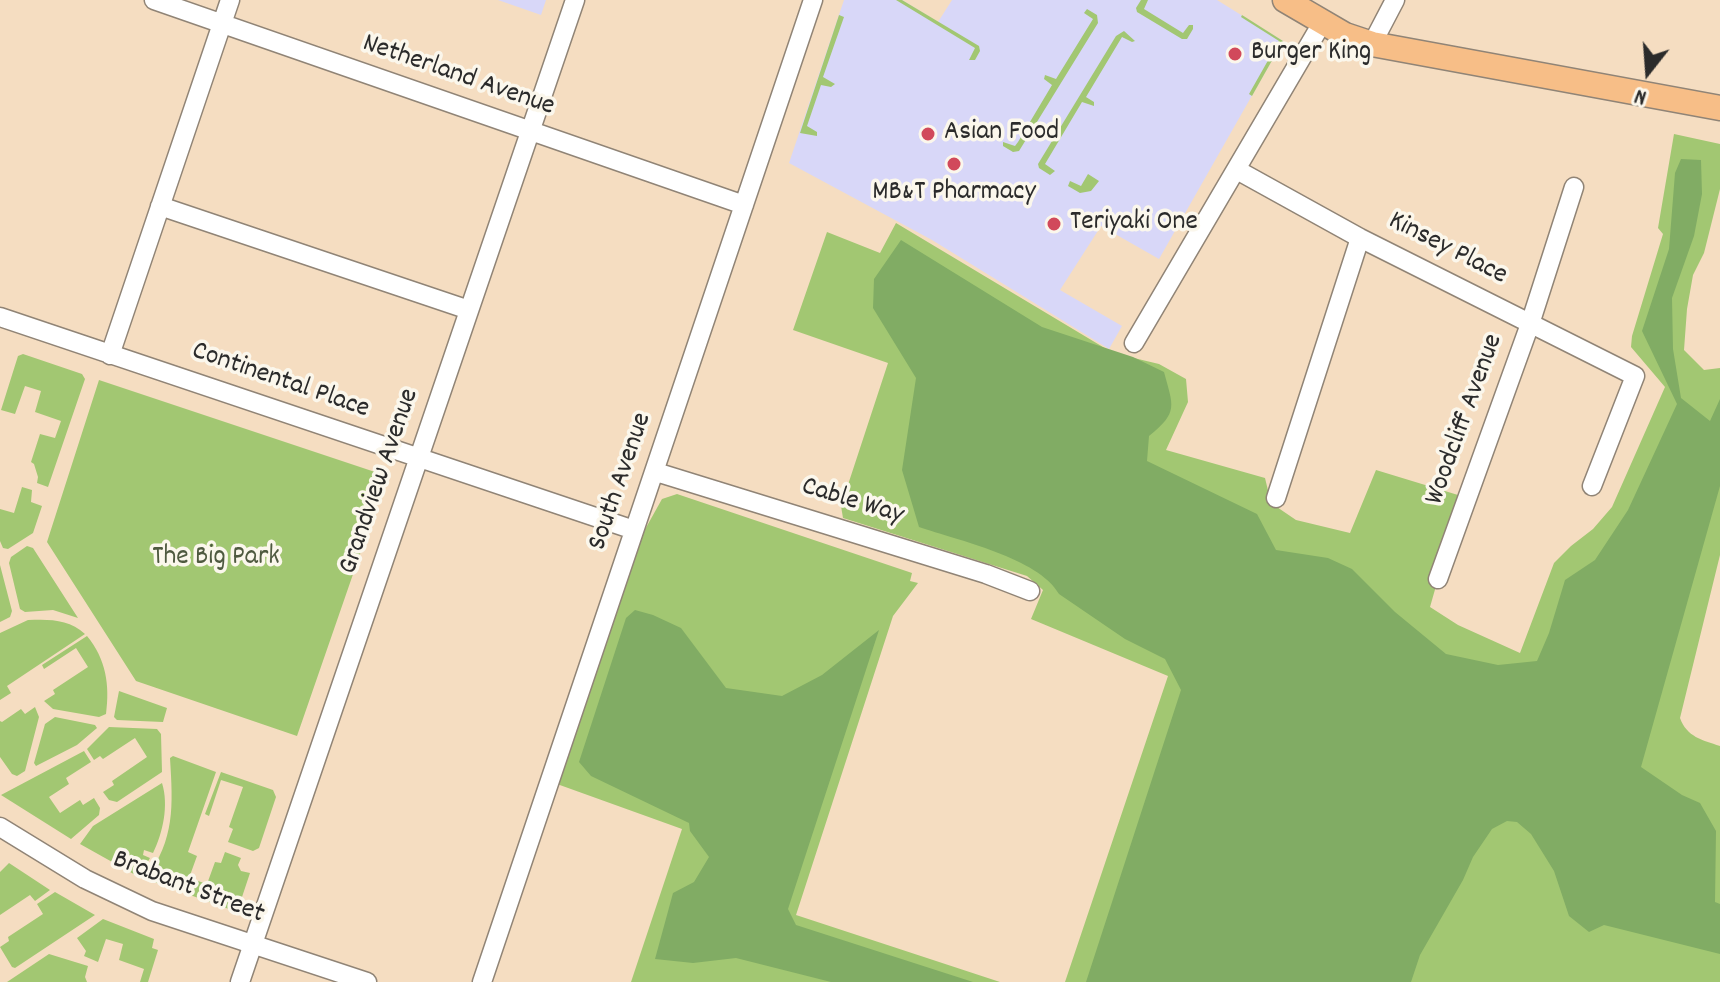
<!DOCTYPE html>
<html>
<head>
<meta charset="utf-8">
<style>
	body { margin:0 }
	#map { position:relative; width:1720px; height:982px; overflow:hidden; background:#f5ddc1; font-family:Dekko,sans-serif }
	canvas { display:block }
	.north { position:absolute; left:1608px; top:32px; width:80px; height:80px; -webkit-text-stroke:6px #fbf7ec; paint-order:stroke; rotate:197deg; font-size:22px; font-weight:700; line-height:32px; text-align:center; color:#2b2b2b }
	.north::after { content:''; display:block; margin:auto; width:28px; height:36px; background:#2b2b2b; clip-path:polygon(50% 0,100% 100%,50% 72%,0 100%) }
</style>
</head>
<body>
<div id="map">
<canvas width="1720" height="982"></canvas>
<div class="north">N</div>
</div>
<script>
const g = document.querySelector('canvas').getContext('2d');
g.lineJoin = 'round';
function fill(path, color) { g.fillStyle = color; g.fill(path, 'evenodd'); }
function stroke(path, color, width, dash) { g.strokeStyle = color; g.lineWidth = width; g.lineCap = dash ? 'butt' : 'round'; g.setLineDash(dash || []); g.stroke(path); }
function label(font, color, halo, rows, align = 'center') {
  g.font = font + ' Dekko,sans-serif'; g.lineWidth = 7; g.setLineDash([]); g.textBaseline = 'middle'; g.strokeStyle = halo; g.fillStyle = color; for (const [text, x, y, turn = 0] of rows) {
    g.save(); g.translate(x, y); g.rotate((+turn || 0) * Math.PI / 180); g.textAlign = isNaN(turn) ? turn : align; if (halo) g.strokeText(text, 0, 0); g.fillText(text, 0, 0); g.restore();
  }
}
const built = new Path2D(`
	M498,0h48l-5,15z
	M844,0h58l36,22 14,-22h265l66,41 -124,218 -58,-33 -41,64 62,36 -13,23 -177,-109 -143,-77z`);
const green = new Path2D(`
	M896,0h6l77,46 1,5 -5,9h-6l6,-12z
	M1141,0h7l-4,9 39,24 6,-8h4v4l-6,10h-5l-45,-27 -1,-4z
	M1087,9l10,6 1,8 -79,128 -6,1 -10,-6v-4l12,4 3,-4 34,-57 -8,-6 1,-4 11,4 37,-60 -9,-6z
	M839,15l5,2 -21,60 12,7 -4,3 -10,-2 -14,41 10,6v4l-17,-3z
	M1242,15l41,26 -31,55 -3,-2 30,-53 -38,-24z
	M1124,31l11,10 -3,1 -10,-5 -36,60 8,5v4l-12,-4 -37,62 10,7 -5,4 -11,-7 -1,-4 78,-128z
	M1674,134l46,10v45l-16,64 -11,22 -6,34 -3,41 20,20 16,-2v187l-40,163c7,19 22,22 40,28v236h-655l103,-306 -137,-57 12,-29 -16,-14 -184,-58 -2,-12 47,-143 -95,-33 34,-98 53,21 16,-30 217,130 46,11 27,15 2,23 -22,48 99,28 6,25 25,17 54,13 26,-63 82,25v14l-28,98 28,18 62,28 34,-90 17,-17 22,-17 19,-22 53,-120 -34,-40 1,-11 31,-102 -5,-6z
	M1088,174l11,7 -8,10 -11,2 -12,-7 2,-5 11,5z
	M23,354l59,20 3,5 -37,108 -11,-4 1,-6 -4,-13 -3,-2 9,-28 15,4 6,-17 -26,-9 6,-21 -16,-5 -10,28 -14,-4 17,-54z
	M99,380l288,96 -90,260 -161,-55 -89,-139z
	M22,487l10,3 -1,12 11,4 -9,27 -25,16 -5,-1 -3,-7v-32l14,4z
	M677,494l235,79 -2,8 8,2 -25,33 -97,299 204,67h-369l51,-153 -125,-45 86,-251 19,-34z
	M27,546l6,2 45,70 -25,-8 -28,2 -5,-3 -11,-46 2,-6z
	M0,565l12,46 -2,6 -10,5z
	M28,620c21,-1 41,-1 57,14l-78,52 4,7 -11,7v-67z
	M87,636c19,23 23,49 19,78l-7,3 -46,-8 -9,-8 11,-7 -2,-4 35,-23 -12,-19 -32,21 -2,-4z
	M119,691l48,17 -4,14 -46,-2 -3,-3z
	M35,707l4,10 -14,54 -8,5 -5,-2 -12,-17v-36l2,1 19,-13 4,5z
	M55,717l40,8 2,3 -20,17 -41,21 -2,-3 11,-39z
	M109,727l48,2 4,5 1,38 -45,30 -8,-2 -6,-8 11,-7 -2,-4 35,-24 -12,-19 -32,21 -3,-3 -6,4 -7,-11z
	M84,751l7,11 -25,16 3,6 -20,13 11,16 20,-13 3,5 11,-7 6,10 -1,7 -28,24 -70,-44z
	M173,756l43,16 -28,80 9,4 -8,22 18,6 8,-22 6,1 4,-11 16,6 -3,7 3,6 9,2 -13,39 -91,-33c29,-41 27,-72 24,-121z
	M221,772l52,18 3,7 -17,51 -6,3 -25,-9 5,-13 -4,-2 14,-40 -22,-7 -12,36 -4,-2z
	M162,783c7,22 1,50 -9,70l-9,-3 -1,5 7,3 -11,19 -59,-33 13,-18z
	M9,863l41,27 -15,11 -5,-6 -30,20v-43z
	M55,892l40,23 -80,53 -3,-1 -12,-20 9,-6 -1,-4 35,-23 -6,-10z
	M103,919l51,20 -2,9 6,2 -10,32h-8l4,-13 -25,-9 4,-16 -17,-5 -8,23 -14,-6 2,-5 -9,-13z
	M49,954l39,12 -3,11 2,5h-80z`);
const forest = new Path2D(`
	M1681,159l20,1 1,34 -8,42 -22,62 1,51 8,49 29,23 10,-22v87l-79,281 41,28 18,8 16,28 -1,71 5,2v50l-116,-29 -15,7 -20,-16 -15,-45 -23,-37 -14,-12 -10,-1 -15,8 -19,28 -10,23 -43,75 -9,27h-325l95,-292 -16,-31 -40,-20 -66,-45c-20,-36 -102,-54 -140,-67l-17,-57 14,-92 -43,-70 1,-29 27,-39 141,87 91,30 31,15c9,34 15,40 -15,64l-2,25 110,53 19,36 52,8 24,11 43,43 51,42 52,11 39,-4 12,-28 16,-53 30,-20 33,-50 49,-106 -35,-73 27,-82 6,-76z
	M635,610l18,5 28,13 45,60 56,8 40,-21 57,-45 -91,279 8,16 177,57h-142l-95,-24 -43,5 -38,-4 18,-66 21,-11 15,-25 -19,-26 -1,-8 -98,-47 -12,-14 47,-144z`);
const minor = new Path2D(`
	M154,0l590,205
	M1372,44l23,-44
	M1237,170l123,68 275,138 -43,110
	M160,206l309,104
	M0,317l634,213
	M1134,343l188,-320
	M110,355l120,-355
	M656,472l330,102 44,17
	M1276,498l84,-260
	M1438,579l92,-255 44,-137
	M0,827l85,52 67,32 215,71
	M240,982l335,-982
	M482,982l331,-982`);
const major = new Path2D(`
	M1285,0l60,35 27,9 348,64`);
const markers = [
	[1235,54,8,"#d1495b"],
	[928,134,8,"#d1495b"],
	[954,164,8,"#d1495b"],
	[1054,224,8,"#d1495b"]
];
const poiNames = [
	["Burger King",1251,54],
	["Asian Food",944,134],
	["MB&T Pharmacy",954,194,"center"],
	["Teriyaki One",1070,224]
];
const streetNames = [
	["Netherland Avenue",458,77,19],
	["Kinsey Place",1447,250,27],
	["Continental Place",280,382,19],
	["Woodcliff Avenue",1466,420,-70],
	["Grandview Avenue",381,482,-71],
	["South Avenue",622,482,-71],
	["Cable Way",852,503,17],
	["Brabant Street",188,889,21]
];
const parkNames = [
	["The Big Park",216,559]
];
fill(built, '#d8d7f8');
fill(green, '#a2c772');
fill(forest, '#81ac64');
stroke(minor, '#908476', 21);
stroke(major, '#908476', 27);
stroke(minor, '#fff', 18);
stroke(major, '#f7be87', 24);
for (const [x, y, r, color] of markers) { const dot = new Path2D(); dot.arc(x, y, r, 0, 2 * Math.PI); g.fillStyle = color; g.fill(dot); stroke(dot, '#fbf7ec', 3); }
label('28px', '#2b2b2b', '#fbf7ec', poiNames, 'left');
label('28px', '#2b2b2b', '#fbf7ec', streetNames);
label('28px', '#4f5a40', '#fbf7ec', parkNames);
</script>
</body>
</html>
